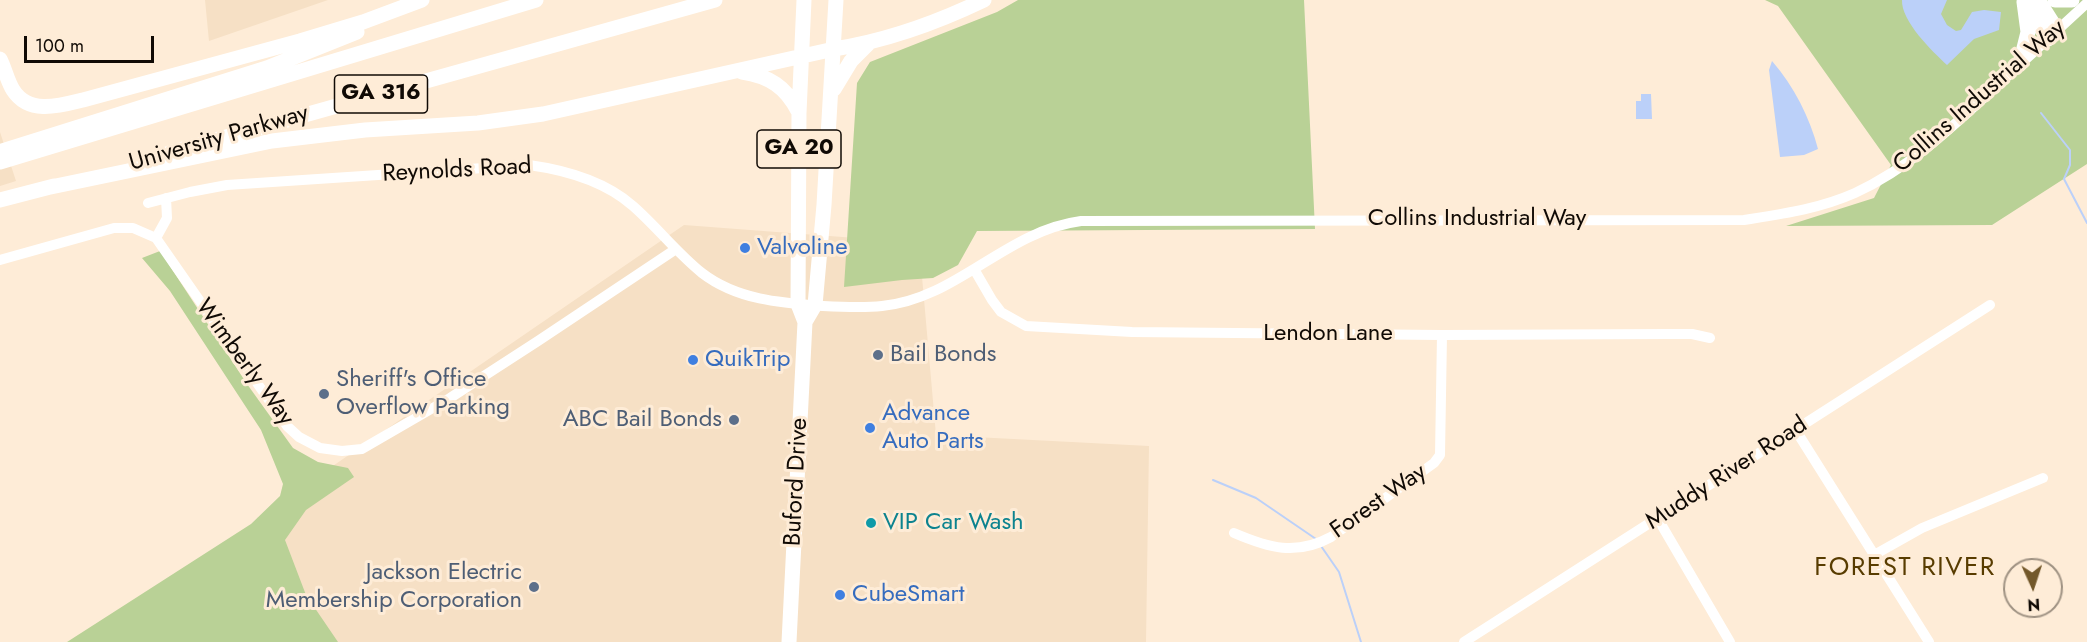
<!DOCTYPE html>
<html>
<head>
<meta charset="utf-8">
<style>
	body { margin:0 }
	#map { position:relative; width:2087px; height:642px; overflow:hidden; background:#feecd7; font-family:Jost,sans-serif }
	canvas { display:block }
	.north { position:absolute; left:2003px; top:558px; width:60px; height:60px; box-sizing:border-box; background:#feecd7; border:2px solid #9f9283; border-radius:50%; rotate:177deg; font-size:16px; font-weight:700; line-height:24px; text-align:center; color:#100a05 }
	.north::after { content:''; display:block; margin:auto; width:21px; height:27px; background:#73582a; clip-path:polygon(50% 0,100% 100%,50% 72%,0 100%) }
	.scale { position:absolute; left:24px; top:36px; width:130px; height:27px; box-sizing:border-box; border:3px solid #100a05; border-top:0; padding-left:8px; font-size:18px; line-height:21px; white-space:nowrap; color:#100a05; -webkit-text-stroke:4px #feecd7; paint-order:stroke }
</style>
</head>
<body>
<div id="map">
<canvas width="2087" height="642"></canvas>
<div class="north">N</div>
<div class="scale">100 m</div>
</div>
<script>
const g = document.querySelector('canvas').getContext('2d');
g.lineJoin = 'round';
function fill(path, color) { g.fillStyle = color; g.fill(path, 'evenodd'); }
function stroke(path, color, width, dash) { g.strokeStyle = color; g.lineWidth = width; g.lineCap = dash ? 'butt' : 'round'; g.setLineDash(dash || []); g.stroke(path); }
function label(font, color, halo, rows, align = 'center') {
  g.font = font + ' Jost,sans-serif'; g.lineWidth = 6; g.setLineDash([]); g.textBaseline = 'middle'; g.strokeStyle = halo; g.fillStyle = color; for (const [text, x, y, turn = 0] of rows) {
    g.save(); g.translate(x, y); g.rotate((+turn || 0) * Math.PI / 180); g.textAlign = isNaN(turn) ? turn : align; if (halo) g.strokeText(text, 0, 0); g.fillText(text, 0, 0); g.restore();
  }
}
const built = new Path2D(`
	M205,0h123l-119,41z
	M0,132l16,49 -16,5z
	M684,225l238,18 -2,11 16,181 213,11 -3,196h-840l-49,-124z`);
const green = new Path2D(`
	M1018,0h286l11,229 -338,2 -19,34 -25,13 -31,2 -58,7 13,-204 13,-21 127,-50z
	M1765,0h322v164l-95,61 -206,1 88,-28 17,-33 -113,-159z
	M160,251l87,133 46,64 25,14 30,6 6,9 -48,33 -21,30 21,55 32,47h-271l184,-118 29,-28 3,-12 -22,-54 -91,-139 -28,-33z`);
const water = new Path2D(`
	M1902,0h45l-6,14 6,11 9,6 5,-1 11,-18 12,-2 17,2 -2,18 -25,9 -27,26c-15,-14 -46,-44 -45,-65z
	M1772,61c22,25 38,57 46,88l-14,6 -24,2 -11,-87z
	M1641,94h10l1,25h-16v-18h5z`);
const stream = new Path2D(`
	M2041,113l29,37v15l-6,14 23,44
	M1213,480l43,18 60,41
	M1321,546l18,26 22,70`);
const minor = new Path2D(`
	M148,203l42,-11 37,-7 302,-20c36,5 77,17 104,41 24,21 44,47 69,67 35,27 79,30 121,33 20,1 40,2 59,0 75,-7 123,-75 199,-85l663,-1c38,-6 75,-11 111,-27 52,-24 93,-62 134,-100 33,-30 65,-60 98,-90
	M156,238l11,-20 -1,-20
	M0,260l114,-32h19l23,10 131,188 12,11 21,11 22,3 20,-2 88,-51 88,-57 138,-92
	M974,269l18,31 9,12 25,14 106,6 310,3 227,-1h23l18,4
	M1795,429l134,213
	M1658,519l72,123
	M1234,533c35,15 62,23 97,4l103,-74 6,-8 2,-120
	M1874,555l48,-27 121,-50
	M1464,642l526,-337`);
const highway = new Path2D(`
	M2038,0l19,30
	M2055,0h17
	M2027,6l21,33
	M0,59c5,10 7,21 13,31 16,25 46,16 70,10l217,-59 63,-19 59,-22
	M2020,64l8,-32 -4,-30
	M742,72c27,4 44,15 56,39
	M834,89l17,-28 17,-17
	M2,151l265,-83 90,-36
	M169,153l546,-153
	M0,162l536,-162
	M46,188l226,-47 93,-11 113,-7 65,-9 291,-65c52,-8 102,-26 150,-49
	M0,200l54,-14
	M805,322l10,-17 9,-100 12,-205
	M789,642l16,-320 -7,-18 1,-191 5,-113`);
const markers = [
	[745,248,6,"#3f7fe0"],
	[878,355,6,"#5c6f8a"],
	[693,360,6,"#3f7fe0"],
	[324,394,6,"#5c6f8a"],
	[734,420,6,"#5c6f8a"],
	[870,428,6,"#3f7fe0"],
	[871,523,6,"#0f9aa8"],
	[534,587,6,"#5c6f8a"],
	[840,595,6,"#3f7fe0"]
];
const shields = [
	[381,94,93],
	[799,149,84]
];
const shieldNames = [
	["GA 316",381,94],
	["GA 20",799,149]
];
const streetNames = [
	["Collins Industrial Way",1980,97,-41],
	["University Parkway",219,139,-16],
	["Reynolds Road",457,171,-3],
	["Collins Industrial Way",1477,219],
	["Lendon Lane",1328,334],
	["Wimberly Way",244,363,54],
	["Muddy River Road",1727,474,-33],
	["Buford Drive",797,482,-87],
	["Forest Way",1379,502,-35]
];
const shopNames = [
	["Valvoline",757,248],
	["QuikTrip",705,360],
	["Advance",882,414],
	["Auto Parts",882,442],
	["CubeSmart",852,595]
];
const serviceNames = [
	["Bail Bonds",890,355],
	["Sheriff's Office",336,380],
	["Overflow Parking",336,408],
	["ABC Bail Bonds",722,420,"right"],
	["Jackson Electric",522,573,"right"],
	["Membership Corporation",522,601,"right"]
];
const cultureNames = [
	["VIP Car Wash",883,523]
];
const neighbourhoodNames = [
	["FOREST RIVER",1905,569]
];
fill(built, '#f6e0c5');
fill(green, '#b9d196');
fill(water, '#bbd0f9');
stroke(stream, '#bbd0f9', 2);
stroke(minor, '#fff', 10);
stroke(highway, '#fff', 15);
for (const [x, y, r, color] of markers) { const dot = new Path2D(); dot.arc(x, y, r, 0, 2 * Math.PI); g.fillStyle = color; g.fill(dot); stroke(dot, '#feecd7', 2); }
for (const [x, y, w] of shields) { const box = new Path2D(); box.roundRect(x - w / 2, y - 19, w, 38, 4.5); g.fillStyle = '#feecd7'; g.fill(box); stroke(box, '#100a05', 1.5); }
label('bold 22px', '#100a05', null, shieldNames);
label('24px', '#100a05', '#feecd7', streetNames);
label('24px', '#366cbe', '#feecd7', shopNames, 'left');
label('24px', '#4e5e75', '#feecd7', serviceNames, 'left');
label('24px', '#0d838f', '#feecd7', cultureNames, 'left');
g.letterSpacing = '1.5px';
label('26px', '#583c00', '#feecd7', neighbourhoodNames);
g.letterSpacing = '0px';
</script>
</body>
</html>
